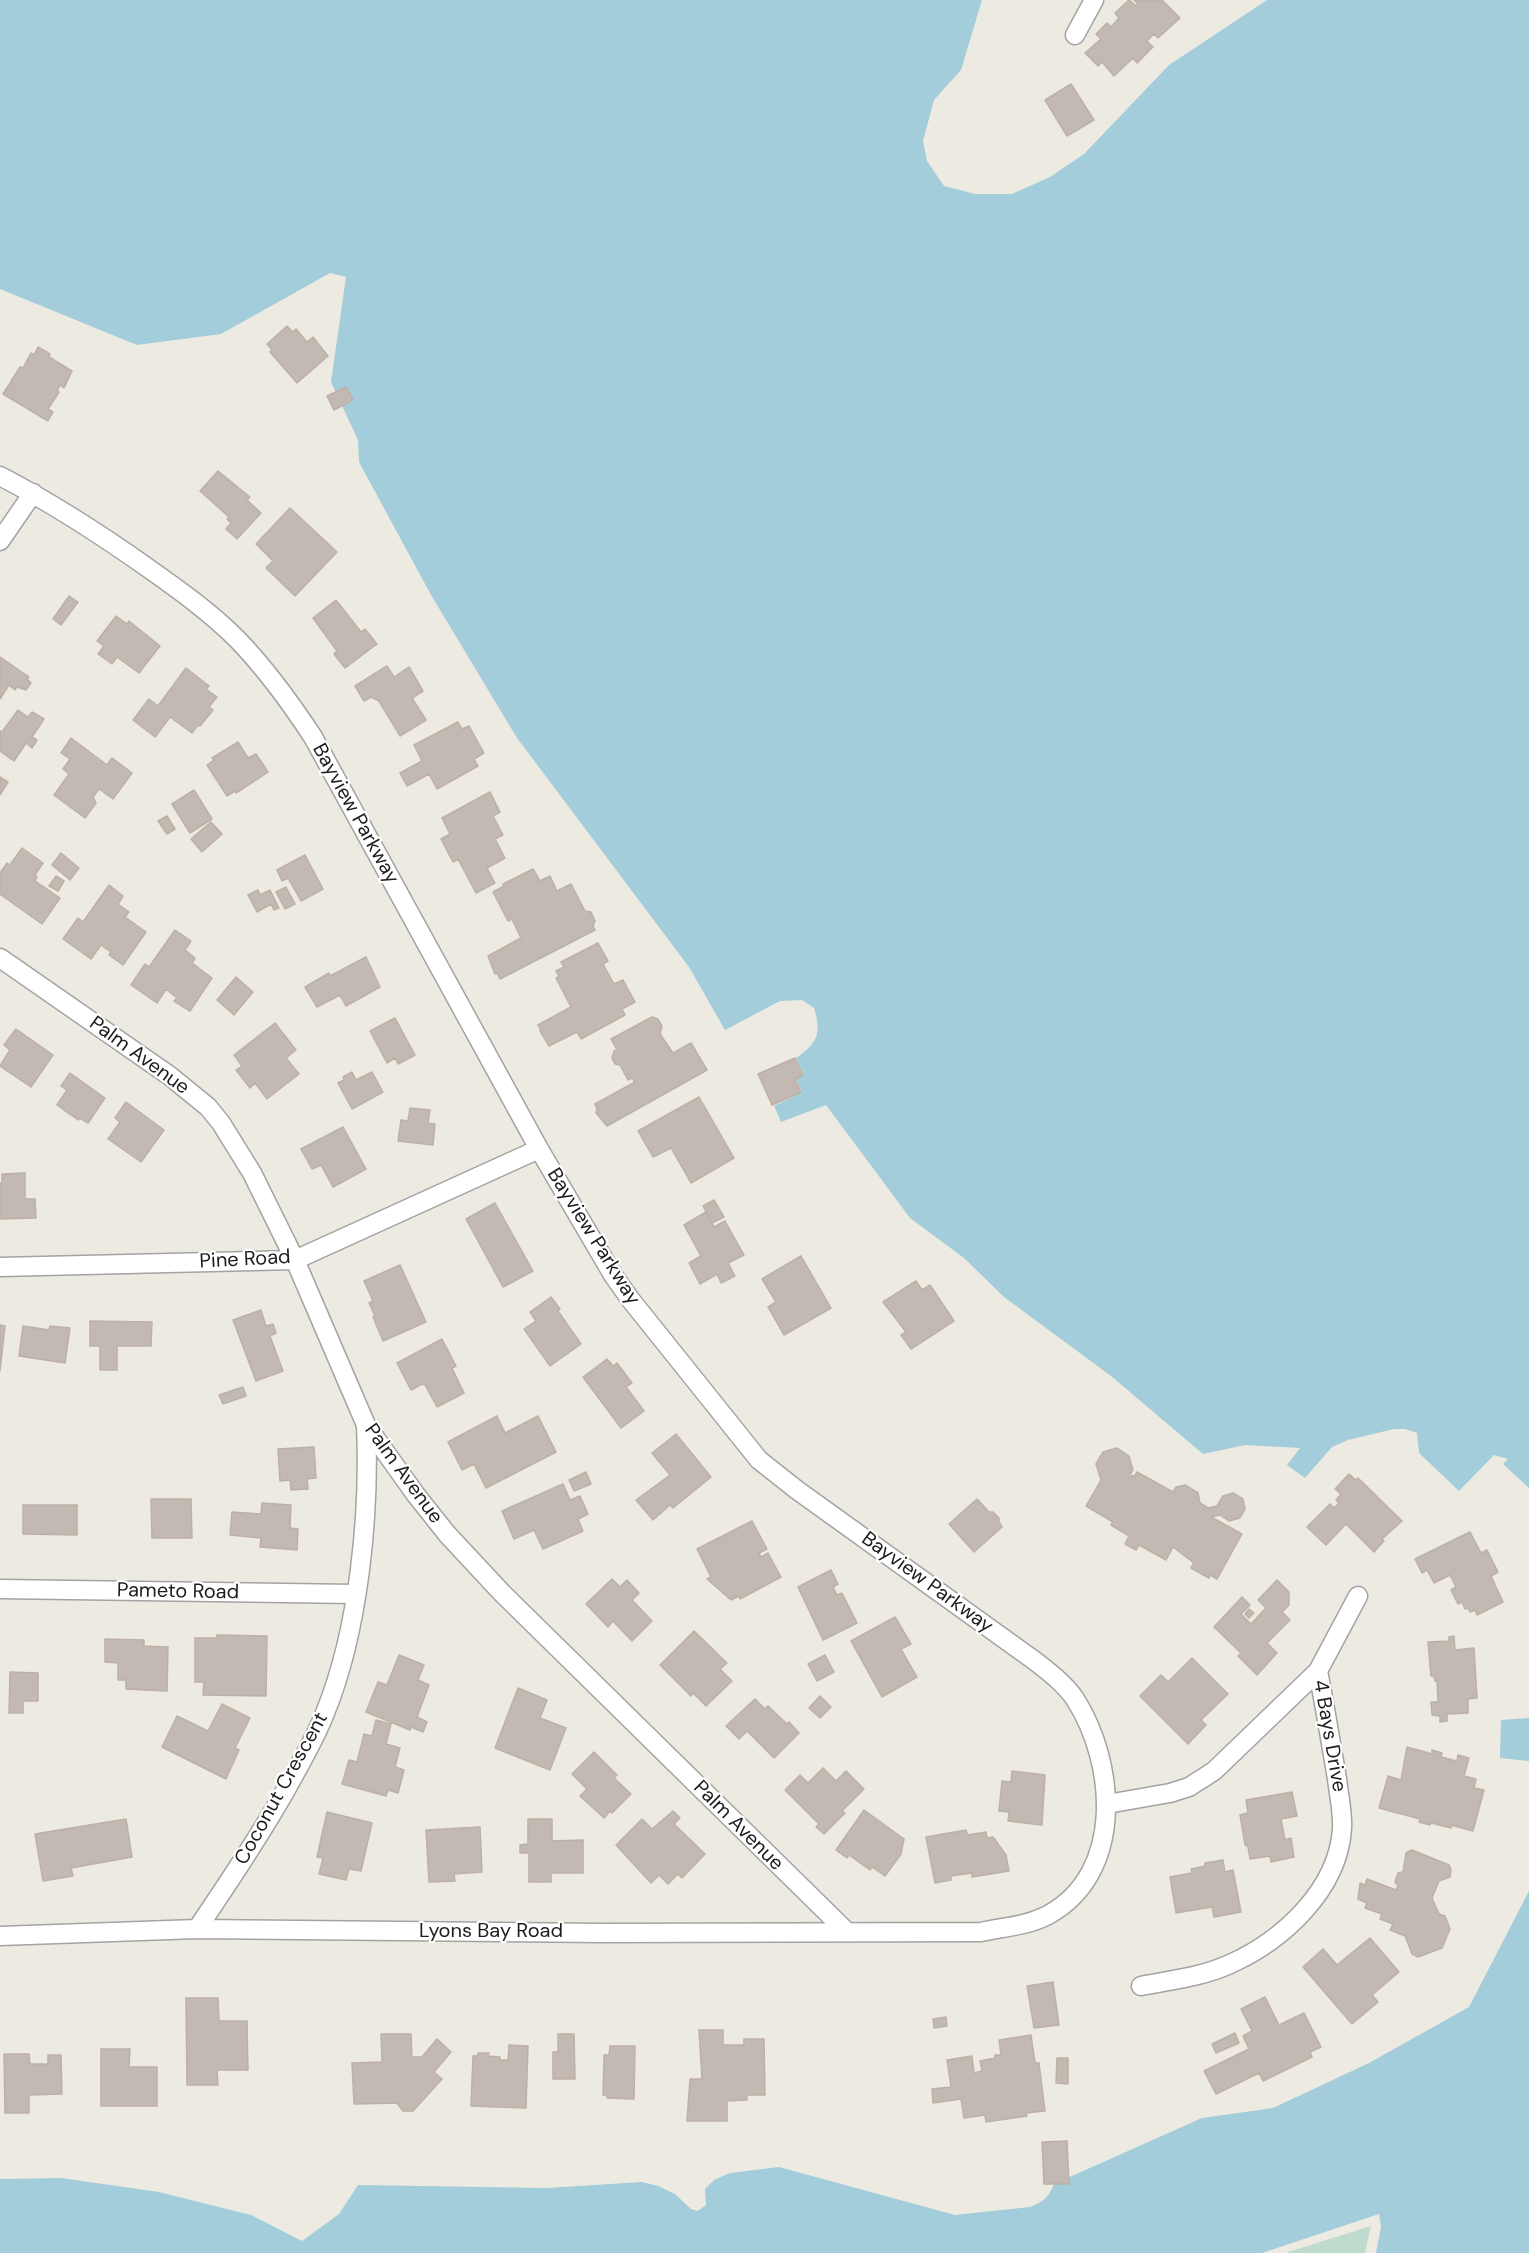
<!DOCTYPE html>
<html>
<head>
<meta charset="utf-8">
<style>
	body { margin:0 }
	canvas { display:block; background:#edeae2 }
</style>
</head>
<body>
<canvas width="1529" height="2253"></canvas>
<script>
const g = document.querySelector('canvas').getContext('2d');
g.lineJoin = 'round';
function fill(path, color) { g.fillStyle = color; g.fill(path, 'evenodd'); }
function stroke(path, color, width, dash) { g.strokeStyle = color; g.lineWidth = width; g.lineCap = dash ? 'butt' : 'round'; g.setLineDash(dash || []); g.stroke(path); }
function label(font, color, halo, rows, align = 'center') {
  g.font = font + ' "DM Sans",sans-serif'; g.lineWidth = 4.5; g.setLineDash([]); g.textBaseline = 'middle'; g.strokeStyle = halo; g.fillStyle = color; for (const [text, x, y, turn = 0] of rows) {
    g.save(); g.translate(x, y); g.rotate((+turn || 0) * Math.PI / 180); g.textAlign = isNaN(turn) ? turn : align; if (halo) g.strokeText(text, 0, 0); g.fillText(text, 0, 0); g.restore();
  }
}
const wetland = new Path2D(`
	M1371,2226l-6,27h-78l1,-1z`);
const water = new Path2D(`
	M0,0h982l-21,70 -27,30 -11,41 4,20 17,25 31,8h37l38,-17 34,-23 85,-89 98,-65h262v1488l-26,-24 5,-5 -14,-4 -35,36 -40,-38 -2,-20 -12,-4h-11l-46,11 -16,7 -27,31 -18,-13 13,-17 -55,-3 -42,9 -92,-78 -107,-79 -40,-39 -54,-40 -84,-113 -45,17 -7,-16 28,-14 -6,-13 8,-4 -8,-17c21,-14 26,-25 18,-50l-12,-8 -22,1 -55,29 -36,-63 -172,-229 -86,-143 -72,-133 -1,-22 -27,-58 15,-105 -16,-4 -109,61 -84,11 -137,-56z
	M1529,1718v43l-29,-3 1,-38z
	M1529,1891v362h-153l5,-26 -2,-13 -117,39h-1262v-74l61,-1 98,14 92,23 51,26 37,-27 19,-29 188,3 96,-6 16,4 17,8 16,15 7,2 8,-6 -1,-16 9,-9 16,-7 49,-6 176,48 75,-8c13,-5 19,-10 24,-23l148,-66 71,-10 96,-45 100,-56z`);
const building = new Path2D(`
	M1129,0l7,6 2,-2 -4,-4h28l18,18 -22,20 -4,-4 -7,7 6,6 -16,16 -4,-5 -19,18 -12,-14 -4,4 -13,-13 16,-14 -5,-5 11,-11 4,4 8,-9 -4,-5z
	M1071,84l23,36 -27,16 -22,-36z
	M287,326l6,6 3,-3 11,13 6,-5 15,19 -31,27 -27,-31 2,-2 -5,-6z
	M38,347l12,7 -1,3 23,14 -8,17 -4,-3 -3,6 2,1 -11,17 5,3 -5,9 -45,-27 7,-11 3,1 -2,-3 9,-14 3,1 8,-15 3,2z
	M346,387l7,13 -19,10 -7,-14z
	M218,471l32,26 -3,3 14,13 -24,26 -11,-10 5,-6 -4,-4 2,-2 -29,-26z
	M290,508l47,44 -42,44 -29,-28 7,-7 -17,-17z
	M69,596l9,6 -17,23 -8,-6z
	M336,600l25,32 4,-3 12,15 -32,24 -11,-14 3,-3 -24,-33z
	M116,616l11,8 2,-3 31,25 -21,27 -22,-16 -5,7 -14,-10 6,-8 -7,-5z
	M0,657l29,20 -2,2 4,4 -5,7 -9,-3 -2,3 -6,-5 -9,14z
	M387,666l7,11 15,-10 14,24 -11,7 14,22 -26,16 -21,-35 -8,-4 -7,4 -9,-15z
	M186,668l23,18 -3,3 11,8 -8,10 4,3 -13,16 -2,-1 -6,8 -22,-16 -15,20 -22,-17 16,-21 9,7z
	M18,710l10,7 4,-5 12,7 -12,18 5,3 -5,8 -6,-5 -12,18 -14,-10v-20l2,1z
	M458,722l4,7 7,-3 15,27 -10,6 4,7 -41,23 -8,-15 -22,12 -7,-13 22,-12 -8,-16z
	M71,738l36,27 5,-7 20,15 -19,26 -14,-10 -6,8 3,6 -11,15 -31,-23 15,-21 -6,-5 7,-10 -9,-6z
	M238,742l10,16 8,-4 12,18 -32,21 -1,-2 -8,5 -20,-31 7,-5 -2,-2z
	M0,777l8,5 -8,13z
	M194,790l18,29 -22,14 -18,-29z
	M490,792l10,20 -7,4 10,19 -8,4 10,19 -18,10 8,15 -19,10 -18,-34 -5,3 -12,-23 9,-5 -8,-16z
	M167,816l8,13 -8,5 -9,-13z
	M211,822l11,12 -20,18 -11,-13z
	M22,848l21,15 -8,12 2,2 -2,4 25,17 -18,26 -42,-30v-21l7,-10 3,2z
	M61,853l18,15 -9,12 -18,-15z
	M305,855l18,34 -22,12 -13,-23 -6,3 -5,-11z
	M533,869l7,12 10,-5 7,15 14,-7 14,27 6,1 4,9 -2,5 2,4 -95,49 -3,-6 -2,1 -7,-18 33,-18 -9,-19 -4,2 -15,-29 11,-6 -1,-2z
	M56,876l8,5 -6,10 -9,-5z
	M109,885l14,11 -5,8 11,8 -4,5 21,15 -23,33 -14,-10 2,-3 -10,-7 -10,14 -28,-20 15,-21 5,4z
	M286,887l9,17 -10,5 -9,-17z
	M258,890l2,5 10,-5 9,18 -5,2 -3,-6 -14,8 -9,-17z
	M175,930l16,11 -6,9 10,8 -3,5 20,15 -22,33 -16,-10 3,-3 -11,-9 -9,14 -26,-18 14,-21 4,3z
	M598,943l10,18 -5,3 11,20 9,-4 12,22 -13,7 3,6 -44,24 -4,-7 -28,14 -9,-15 1,-1 -3,-5 33,-18 -15,-29 3,-2 -3,-5 8,-4 -3,-5z
	M366,957l14,30 -34,19 -6,-11 -23,12 -12,-20 24,-14 1,3z
	M236,977l17,15 -19,23 -17,-15z
	M652,1017l6,2 4,7 -2,8 13,19 18,-10 16,27 -100,56 -11,-13 1,-4 -2,-5 40,-22 -3,-4 -4,2 -8,-15 -5,-1 -3,-6 2,-7 3,-1 -6,-11z
	M395,1018l20,37 -17,9 -3,-6 -8,5 -17,-32z
	M275,1023l21,27 -10,8 13,16 -32,25 -12,-16 -5,5 -14,-18 6,-4 -8,-11z
	M16,1029l37,26 -22,32 -31,-21 10,-16 -6,-5z
	M795,1058l8,17 -8,4 6,13 -29,13 -14,-31z
	M352,1072l4,8 16,-8 11,20 -31,17 -14,-26 6,-3 -1,-3z
	M70,1073l35,25 -17,25 -8,-5 -2,2 -21,-15 10,-15 -6,-4z
	M699,1097l35,61 -43,25 -20,-35 -18,9 -15,-26z
	M126,1102l38,28 -23,32 -33,-23 12,-17 -5,-4z
	M410,1108l20,2 -2,13 7,1 -2,21 -35,-4 3,-21 7,1z
	M343,1127l23,42 -33,18 -12,-22 -9,4 -11,-20z
	M25,1173v26h10l1,19 -36,1v-36h2v-9z
	M714,1200l10,17 -12,6 -9,-17z
	M495,1203l38,68 -30,16 -37,-68z
	M706,1212l8,15 11,-6 19,34 -16,8 7,13 -14,7 -4,-9 -17,10 -11,-21 12,-7 -17,-31z
	M801,1256l30,52 -47,27 -16,-28 8,-5 -14,-23z
	M400,1265l26,57 -43,19 -10,-24 2,-1 -6,-13 4,-2 -9,-20z
	M916,1281l6,9 8,-5 24,36 -43,28 -10,-14 5,-3 -23,-30z
	M551,1297l9,12 -2,2 23,33 -31,22 -26,-37 12,-8 -6,-9z
	M261,1310l5,16 7,-2 3,9 -6,3 13,35 -27,10 -23,-61z
	M90,1321l62,1 -1,24h-34v24h-17v-24h-10z
	M0,1325l5,1 -5,45z
	M23,1326l26,4 1,-4 20,2 -5,35 -46,-7z
	M442,1339l14,27 -4,2 12,25 -27,14 -13,-24 -13,7 -14,-27z
	M607,1359l6,7 4,-3 15,20 -6,4 18,24 -23,17 -38,-51z
	M243,1387l3,9 -23,8 -4,-9z
	M497,1416l8,17 33,-17 18,36 -70,36 -12,-24 -12,6 -14,-28z
	M676,1434l35,43 -38,31 -3,-3 -17,15 -17,-20 34,-25 -18,-22z
	M314,1447l2,31 -9,1 1,10 -17,1 -1,-10 -10,1 -2,-32z
	M1117,1448l12,8 4,14 -5,7 2,1 2,-3 2,2 3,-5 36,20 3,-5 9,-2 13,8 2,10 8,5 9,-2 6,-10 10,-3 10,6 2,10 -5,9 -11,3 -9,-6 -9,2 31,17 -25,45 -7,-4 -1,3 -18,-10 3,-5 -21,-16 -7,13 -27,-15 -3,5 -11,-6 4,-8 -18,-11 2,-3 -27,-16 15,-26 -5,-16 7,-12z
	M586,1472l5,12 -17,7 -5,-11z
	M1349,1474l7,6 2,-2 44,43 -20,18 2,2 -10,11 -28,-28 -20,21 -19,-18 23,-23 4,4 5,-5 -3,-3 5,-6 -6,-5z
	M563,1484l7,16 10,-4 8,18 -10,5 5,12 -40,18 -9,-19 -20,9 -12,-28z
	M151,1499h40l1,39h-40z
	M977,1499l12,13h4l6,6v4l3,5 -28,25 -25,-28z
	M262,1503l29,2 -1,23 8,1 -1,21 -37,-3 1,-9 -31,-3 2,-23 29,2z
	M23,1505h54v30l-54,-1z
	M752,1521l15,28 -8,4 2,4 7,-4 13,24 -41,22 -1,-3 -8,4 -24,-21 4,-2 -14,-28z
	M1470,1532l11,21 6,-3 11,22 -7,4 12,26 -26,13 -2,-5 -5,2 -2,-4 -3,1 -3,-7 -4,2 -7,-14 5,-3 -6,-12 -16,8 -7,-13 -5,3 -7,-14z
	M831,1570l7,14 -5,3 4,8 5,-2 15,30 -34,17 -25,-53z
	M612,1579l8,8 7,-7 12,13 -7,7 20,21 -20,20 -19,-20 -5,6 -22,-23z
	M1277,1580l12,12v13l-7,7 8,8 -23,23 10,10 -20,22 -19,-19 3,-3 -27,-26 28,-30 8,8 -9,9 10,10 15,-16 -8,-8z
	M1249,1609l5,4 -5,5 -4,-4z
	M895,1617l16,27 -10,5 16,28 -35,20 -31,-56z
	M694,1631l33,32 -7,6 12,12 -26,25 -13,-13 -2,3 -31,-31z
	M217,1635l50,1 -1,60 -63,-1 1,-13h-9v-44h22z
	M1454,1636l1,14 19,-2 3,50 -9,1v14l-21,1v7l-7,1v-6l-8,-1 -1,-13h7l-1,-21h-2l-1,-5h-3l-3,-34 21,-1v-4z
	M105,1639l39,1v6l24,1 -1,44 -41,-2v-9h-8v-17l-13,-1z
	M399,1655l25,10 -6,15 11,5 -12,32 10,5 -4,10 -12,-5 -1,3 -44,-18 12,-30 9,3z
	M825,1655l9,17 -17,9 -9,-17z
	M1192,1658l36,36 -27,26 5,5 -18,19 -48,-48 21,-21 7,7z
	M10,1672l28,1v28h-15v12h-14z
	M518,1688l29,12 -7,18 26,10 -16,42 -55,-22z
	M820,1696l11,11 -11,11 -11,-10z
	M755,1699l10,10 3,-3 19,18 2,-2 10,11 -25,25 -27,-27 -8,8 -13,-13z
	M222,1704l28,14 -15,30 4,2 -13,29 -64,-32 15,-31 31,15z
	M376,1720l15,4 -5,20 14,4 -5,19 9,3 -6,23 -10,-3 -2,6 -44,-12 7,-24 8,2 7,-28 8,2z
	M1407,1747l25,7v-4l10,3 -1,4 16,4 1,-6 11,3 -5,18 12,3 -2,9 10,2 -11,41 -22,-6v3l-20,-5 -1,2 -11,-3 1,-3 -41,-11 9,-32 13,4z
	M594,1752l23,23 -3,3 17,16 -19,19 -2,-2 -6,7 -24,-22 7,-7 -15,-15z
	M823,1768l13,13 10,-10 18,18 -22,22 3,2 -21,21 -8,-7 3,-3 -34,-34 15,-15 8,8z
	M1012,1771l33,4 -3,50 -34,-4 1,-9 -10,-1 3,-30 9,1z
	M1292,1792l5,24 -16,3 4,21 6,-2 3,19 -23,5 -1,-6 -20,3 -2,-12 -3,-2 -5,-30 8,-2 -2,-13z
	M864,1810l40,29 -3,15 -16,22 -13,-9 -2,3 -21,-15 -2,3 -11,-8z
	M673,1811l7,7 -6,6 31,30 -23,24 -4,-4 -10,10 -9,-9 -8,8 -35,-38 26,-26 10,10z
	M327,1812l45,11 -11,48 -12,-2 -3,11 -27,-6 4,-16 -6,-1z
	M126,1819l6,38 -61,11 2,8 -30,5 -8,-47z
	M528,1819h24v22l31,-1v33h-32v9h-22v-29h-9v-8l8,-1z
	M480,1827l2,45 -28,2 1,7 -26,1 -3,-52z
	M966,1830l2,5 18,-3 1,6 6,-1 13,18 3,16 -37,6v-4l-21,3v4l-16,3 -9,-46z
	M1412,1850l37,15 2,5 -1,7 -11,4 -7,17 7,16 6,2 5,13 -8,19 -24,9 -6,-3 -7,-18 -15,-6 3,-6 -13,-5 2,-5 -17,-6 2,-5 -9,-4 2,-16 5,2 2,-6 29,11 2,-4 -3,-4 3,-9 5,-1 3,-19z
	M1223,1860l2,12 8,-2 8,42 -27,5 -2,-10 -36,6 -6,-36 22,-4 -1,-4 14,-3v-3z
	M1370,1938l29,34 -27,23 6,7 -26,22 -49,-57 20,-18 14,16z
	M1053,1982l6,43 -25,3 -7,-42z
	M1265,1997l14,28 25,-12 17,34 -11,5 2,5 -49,24 -4,-8 -43,21 -12,-23 45,-22 -6,-13 9,-5 -11,-22z
	M186,1998h32l1,23h28l1,49h-31l1,15h-31z
	M946,2017l1,9 -13,2 -1,-9z
	M699,2030h24v15h21v-6h20l1,56h-18v5l-20,1v20h-40l3,-42h12z
	M1235,2033l4,10 -23,10 -4,-9z
	M381,2034h30l1,23h10l15,-18 14,13 -17,20 8,7 -29,32h-10l-6,-8 -43,1 -2,-41 30,-1z
	M558,2034h16l1,45h-22v-27h5z
	M1031,2035l4,28h4l6,48 -19,2 1,3 -41,6 -1,-7 -21,3 -3,-19 -28,4 -1,-14 19,-2 -4,-27 25,-4 2,17 8,-2 -2,-10 15,-3v-3h6l-2,-15z
	M509,2045l19,1 -2,62 -55,-2 2,-50h5v-3h11l-1,3 12,1v3h8z
	M610,2046h25l-1,53 -27,-1v-3h-4l1,-40h5z
	M101,2049h29l-1,18h28v39h-56z
	M4,2054h25l1,10h18v-9h13l1,39 -33,1v18h-24z
	M1057,2058h11v26l-12,-1z
	M1067,2141l2,43h-25l-2,-42z`);
const minor = new Path2D(`
	M1075,35l19,-35
	M0,476c52,27 100,58 148,92 31,22 62,44 89,71 29,30 53,63 76,98l226,412 74,126 17,24 129,161 38,30 238,171c14,11 30,23 40,38 41,64 50,174 -27,216 -21,11 -44,12 -67,17l-379,1 -405,-4 -197,7
	M0,541l33,-48
	M0,958l170,118 38,31 13,16 31,50 43,87 71,165 50,70 31,39 55,59 345,339
	M0,1267l295,-7 244,-111
	M0,1589l355,5
	M1107,1804l63,-11 19,-6 25,-16 104,-100 40,-75
	M197,1929c32,-47 63,-93 91,-143 13,-24 27,-47 37,-73 34,-83 45,-199 41,-288
	M1141,1986c30,-6 61,-9 89,-22 52,-23 108,-74 112,-135 1,-16 -3,-33 -5,-50 -6,-36 -12,-72 -19,-108`);
const streetNames = [
	["Bayview Parkway",355,814,61],
	["Palm Avenue",139,1056,36],
	["Bayview Parkway",593,1237,58],
	["Pine Road",245,1260,-3],
	["Palm Avenue",403,1474,54],
	["Bayview Parkway",927,1583,36],
	["Pameto Road",178,1592,1],
	["4 Bays Drive",1329,1736,80],
	["Coconut Crescent",282,1789,-61],
	["Palm Avenue",738,1826,45],
	["Lyons Bay Road",491,1932]
];
fill(wetland, '#bfdbce');
fill(water, '#a3cdda');
fill(building, '#c1b9b2');
stroke(building, '#beb0a5', 1.5);
stroke(minor, '#a3a3a3', 21);
stroke(minor, '#fff', 18);
label('20px', '#1c1c1c', '#fff', streetNames);
</script>
</body>
</html>
